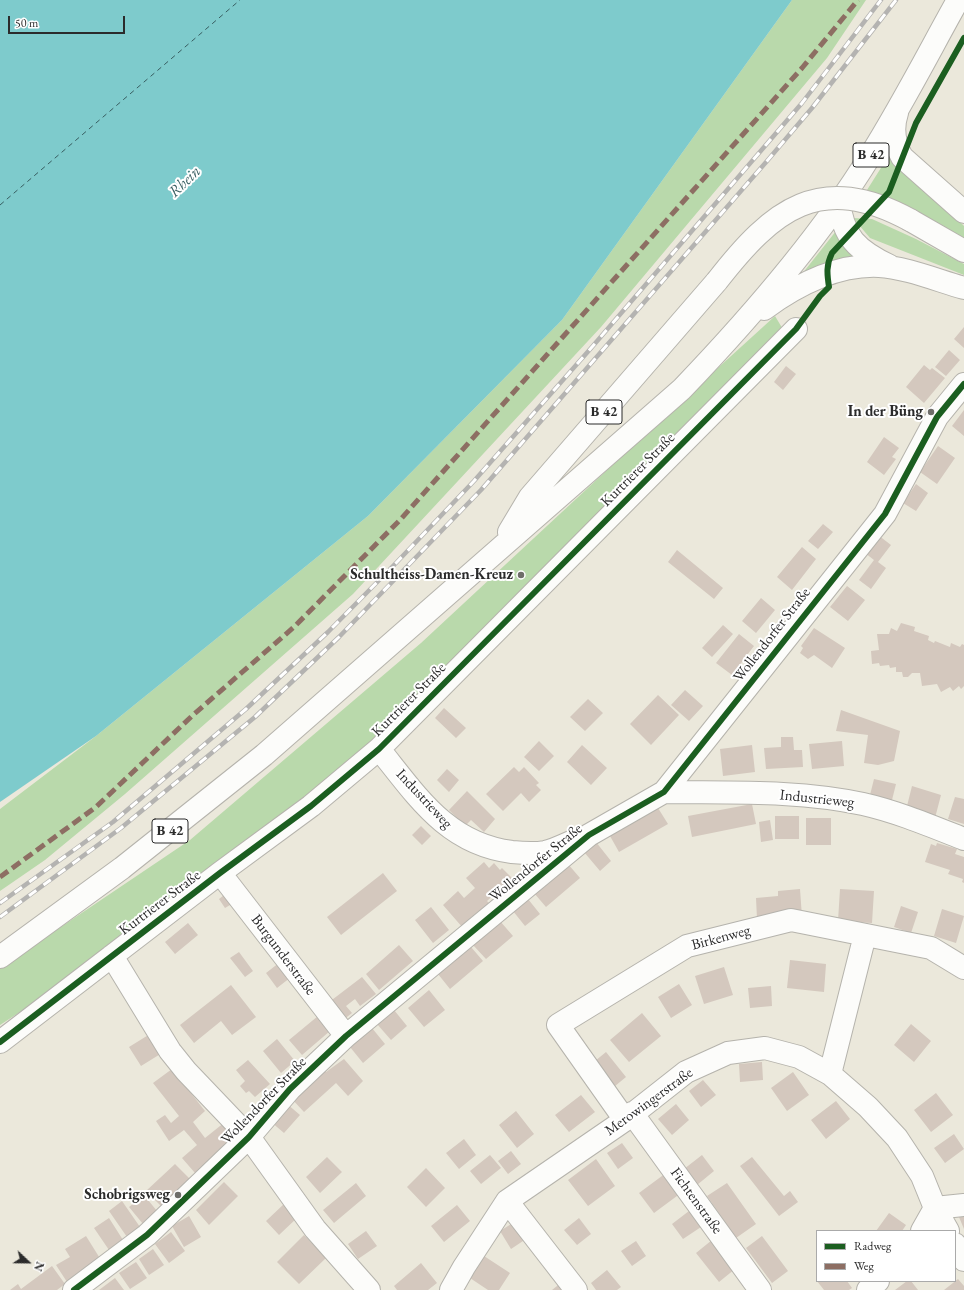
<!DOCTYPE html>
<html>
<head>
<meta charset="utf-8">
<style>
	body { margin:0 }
	#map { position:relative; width:964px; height:1290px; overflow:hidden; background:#ebe8db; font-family:"EB Garamond",serif }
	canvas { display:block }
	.legend { position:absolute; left:816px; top:1230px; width:140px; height:52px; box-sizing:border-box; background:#fff; border:1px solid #aaa; margin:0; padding:5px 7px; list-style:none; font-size:12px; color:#2b2b2b }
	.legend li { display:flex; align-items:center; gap:8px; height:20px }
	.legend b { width:20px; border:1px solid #aaa }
	.north { position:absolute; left:8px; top:1242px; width:40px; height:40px; -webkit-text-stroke:3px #fff; paint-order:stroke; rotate:112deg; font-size:11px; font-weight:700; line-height:16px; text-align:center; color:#2b2b2b }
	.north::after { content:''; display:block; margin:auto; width:14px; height:18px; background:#2b2b2b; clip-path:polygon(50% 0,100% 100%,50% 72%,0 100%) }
	.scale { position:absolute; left:8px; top:16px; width:117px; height:18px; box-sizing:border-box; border:2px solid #2b2b2b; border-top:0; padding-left:5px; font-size:12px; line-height:14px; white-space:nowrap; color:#2b2b2b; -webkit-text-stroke:3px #fff; paint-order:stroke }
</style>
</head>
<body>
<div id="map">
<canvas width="964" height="1290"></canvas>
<ul class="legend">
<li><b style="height:5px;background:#1b5e20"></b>Radweg</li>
<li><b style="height:5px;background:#8d6e63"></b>Weg</li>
</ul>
<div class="north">N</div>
<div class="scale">50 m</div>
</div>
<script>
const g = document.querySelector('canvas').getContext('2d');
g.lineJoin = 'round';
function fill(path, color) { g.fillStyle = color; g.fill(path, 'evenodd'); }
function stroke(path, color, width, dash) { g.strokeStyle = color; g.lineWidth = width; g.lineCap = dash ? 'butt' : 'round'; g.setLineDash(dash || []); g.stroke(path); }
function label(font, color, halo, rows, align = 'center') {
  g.font = font + ' "EB Garamond",serif'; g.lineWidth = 4; g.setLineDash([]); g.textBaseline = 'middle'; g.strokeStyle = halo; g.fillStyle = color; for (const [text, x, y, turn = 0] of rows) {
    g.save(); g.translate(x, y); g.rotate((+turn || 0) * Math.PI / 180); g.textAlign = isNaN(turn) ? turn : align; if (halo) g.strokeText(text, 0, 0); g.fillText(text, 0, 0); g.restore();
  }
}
const green = new Path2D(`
	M792,0h74l-39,58 -226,269 -248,267 -228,200 -80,66 -45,31v-82l96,-73 272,-220 194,-196z
	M891,152l73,74v16l-64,-36 -33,-16z
	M853,218l19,1 44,20 48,25v11l-94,-37z
	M840,226l22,31 -60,17z
	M775,316l9,15 -413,418 -253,199 -118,77v-57l190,-128 231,-197 254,-236z`);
const water = new Path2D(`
	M0,0h792l-230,320 -194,196 -272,220 -96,66z`);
const ferry = new Path2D(`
	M0,205l240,-205`);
const building = new Path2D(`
	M964,327v21l-10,-9z
	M949,350l11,10 -14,16 -11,-9z
	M924,365l6,5 2,-2 13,10 -21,25 -18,-16z
	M786,366l10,8 -13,16 -9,-8z
	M964,410v26l-12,-10z
	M884,437l15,11 -7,9 4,2 -12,16 -17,-13z
	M938,446l17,12 -18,26 -17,-12z
	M916,484l12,9 -12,18 -13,-8z
	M823,524l10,8 -15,17 -10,-8z
	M878,535l13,10 -13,17 8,6 -15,21 -12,-9 15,-20 -9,-7z
	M802,547l14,12 -24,31 -15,-13z
	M677,550l46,38 -9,11 -46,-37z
	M847,586l18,14 -17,21 -18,-14z
	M761,598l14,12 -19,23 -14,-12z
	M901,623l14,4 -1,4 15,5 -1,4 6,3 1,-2 15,6 1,-4 9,4 2,-3 2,1v41l-3,3 -2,-3 -6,5 -3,-4 -9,5 -4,-8 -15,2 -2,-13h-8l-4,4h-5l-1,-5h-6v-5l-6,1 -1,-3 -9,1 -1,-3 -7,1 -1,-13 8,-1 -2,-16h12l2,-6 6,3z
	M723,625l10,9 -21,23 -10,-9z
	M814,628l31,20 -13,20 -18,-13 -6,4 -8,-6 3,-5 -2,-2z
	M739,634l15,12 -22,29 -16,-12z
	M685,690l18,16 -14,15 -18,-16z
	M658,695l21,20 -28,30 -21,-21z
	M588,699l15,14 -18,18 -15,-14z
	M444,708l22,20 -10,10 -21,-20z
	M841,710l59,21 -6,30 -16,4 -14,-2 4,-28 -32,-4z
	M781,737h12l1,13h8l1,17 -37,2 -2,-21 17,-1z
	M539,741l15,15 -15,15 -15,-14z
	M842,741l2,25 -32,3 -3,-25z
	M582,745l25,23 -16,17 -24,-23z
	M752,745l3,27 -32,4 -3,-27z
	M514,767l5,5 5,-5 15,16 -3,2 5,5 -12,12 -8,-9 -18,18 -17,-17z
	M447,769l12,11 -10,12 -12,-12z
	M874,779l22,5 -5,20 -22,-5z
	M912,786l29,9 -6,23 -29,-8z
	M467,791l28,28 -11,13 -13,-12 -6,6 -16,-16z
	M955,797l9,2v25l-16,-5z
	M752,804l4,20 -64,13 -4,-21z
	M658,808l10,16 -49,28 -9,-16z
	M775,816h24v23h-24z
	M806,818h25v27h-25z
	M770,820l3,20 -12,2 -2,-20z
	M421,826l10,10 -9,9 -10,-10z
	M596,842l15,19 -11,10 -16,-19z
	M937,843l20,6 -2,5 9,3v26l-2,-1 1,-3 -15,-5 2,-4 -25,-8 6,-18 5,2z
	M484,862l5,6 5,-5 6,7 2,-2 10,10 -25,23 3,3 -27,24 -20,-23 15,-14 6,7 11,-10 -9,-10z
	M568,864l12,14 -34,29 -12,-14z
	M383,873l14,18 -56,44 -14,-18z
	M800,889l2,28 -45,2 -1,-21 22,-2v-5z
	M840,889l34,2 -2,32 -34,-2z
	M228,892l7,10 -10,6 -6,-9z
	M528,899l12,15 -15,12 -12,-15z
	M901,906l17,6 -7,21 -17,-6z
	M431,907l18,23 -16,13 -18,-23z
	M942,909l22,7 -8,27 -22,-7z
	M500,921l13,15 -27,23 -13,-14z
	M188,923l10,12 -23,19 -10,-12z
	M399,945l14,16 -34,29 -13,-16z
	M471,947l12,14 -33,28 -12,-15z
	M239,952l14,19 -8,6 -15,-19z
	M284,959l11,15 -18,14 -11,-15z
	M790,960l36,4 -2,28 -37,-4z
	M724,967l9,28 -29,9 -9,-28z
	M362,977l14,17 -16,12 -5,-7 -9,7 6,7 -14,11 -14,-18z
	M679,984l13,21 -21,13 -13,-21z
	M231,985l25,32 -24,18 -11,-14 -27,22 -14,-18z
	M771,986l1,20 -22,2 -2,-20z
	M429,990l16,20 -21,17 -16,-19z
	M394,1010l13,16 -16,14 -14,-16z
	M642,1013l19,23 -32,26 -19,-22z
	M318,1016l12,15 -28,24 -13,-15z
	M911,1024l20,17 -17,21 -20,-17z
	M372,1028l13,16 -22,19 -13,-16z
	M150,1034l12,19 -21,13 -12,-19z
	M277,1039l18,22 -14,12 -18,-22z
	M606,1052l20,25 -17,14 -20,-25z
	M344,1059l19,22 -15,15 -12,-13 -32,29 -13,-14 32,-29 3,3z
	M248,1060l22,24 -15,13 -6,-6 -3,2 -6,-7 5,-5 -9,-11z
	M762,1062l1,18 -23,2 -1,-18z
	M172,1069l33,42 -12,11 12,16 20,-16 11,16 -41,35 -13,-15 15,-13 -13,-15 -15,11 -13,-20 9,-6 6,8 8,-7 -26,-33z
	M793,1072l16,23 -22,16 -16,-23z
	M703,1080l13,15 -15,12 -12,-16z
	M936,1093l17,22 -22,17 -17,-22z
	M581,1095l14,17 -26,20 -14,-17z
	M836,1101l14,18 -24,20 -15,-19z
	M286,1103l14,12 -16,18 -14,-12z
	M676,1104l13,16 -17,15 -14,-16z
	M516,1111l18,23 -17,14 -18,-23z
	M954,1134l10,15 -19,14 -11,-15z
	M464,1139l12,16 -17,14 -13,-16z
	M622,1143l11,15 -15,11 -11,-16z
	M511,1151l10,13 -13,10 -10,-13z
	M490,1155l11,13 -20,16 -11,-13z
	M702,1155l12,16 -17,14 -13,-16z
	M327,1157l15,15 -22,21 -14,-16z
	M752,1157l32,39 6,-5 8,11 -19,14 -39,-50z
	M596,1159l19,27 -27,20 -20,-26z
	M175,1164l15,15 -29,27 -15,-15z
	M426,1168l19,20 -19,19 -19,-20z
	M666,1173l15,20 -27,20 -15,-20z
	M224,1182l14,14 -29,29 -13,-15z
	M356,1183l10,13 -32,27 -11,-13z
	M727,1183l29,41 -20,14 -29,-42z
	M144,1195l13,16 -14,13 -14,-17z
	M122,1201l18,26 -13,10 -18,-26z
	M285,1203l13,14 -19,18 -13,-14z
	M457,1205l13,16 -26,21 -13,-16z
	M689,1211l12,16 -18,12 -11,-15z
	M889,1213l17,12 -4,6h-26z
	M964,1215v14l-5,-12z
	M189,1216l12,21 -17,10 -12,-21z
	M109,1218l14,22 -14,10 -15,-22z
	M579,1218l12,16 -14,11 -13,-15z
	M516,1221l10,18 -15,10 -11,-18z
	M366,1231l11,15 -19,13 -10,-15z
	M171,1232l14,19 -16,12 -14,-19z
	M304,1235l22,23 -27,26 -22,-22z
	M86,1236l15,24 -34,22 -11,-17 14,-8 -5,-8z
	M762,1236l26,35 -16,12 -26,-35z
	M712,1240l23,29 -16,13 -23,-29z
	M636,1241l10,15 -14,10 -11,-15z
	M153,1249l11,16 -15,10 -10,-16z
	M484,1256l26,17 -11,17h-11l-18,-12z
	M136,1262l11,16 -17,11 -11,-16z
	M421,1263l16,20 -9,7h-31l-3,-4z
	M52,1266l13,18 -8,6h-47l8,-6 3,5z
	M607,1270l14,17 -4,3h-21l-5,-7z
	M115,1278l9,12h-25z
	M958,1279l6,7v4h-20z
	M817,1281h30l5,7 -3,2h-25z
	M907,1281h4l7,9h-23z
	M562,1282l7,8h-17z`);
const minor = new Path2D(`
	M379,749c38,47 68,95 133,103 10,1 22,2 33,0 9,-2 19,-7 28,-11
	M664,792c66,1 134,-2 199,12 35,8 68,22 101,35
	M220,873l126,163
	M112,956l58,95 16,20 63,66 66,92 54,61
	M0,1042l220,-169 91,-67 68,-57 417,-420
	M830,1074l35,-139
	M632,1113l128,177
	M625,1120l-67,-95 129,-79 104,-26 140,28 33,20
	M507,1201l69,89
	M922,1231l13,-23 29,-3
	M955,1244l9,16
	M74,1290l73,-55 102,-98 41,-48 56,-53 243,-201 75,-43 221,-278 52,-97 27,-33
	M451,1290l13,-23 43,-66 118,-81 61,-48 42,-19 37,-5 34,9 31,17 38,33 29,31 25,38 13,32 13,23
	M868,1290l10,-9`);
const major = new Path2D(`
	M897,113c-5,15 -3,30 5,44l62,55
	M839,200c3,37 19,51 51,66
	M910,220l54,31
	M764,309c33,-24 73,-45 115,-43 25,1 60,15 85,22
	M509,532l21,-35 187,-216
	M0,957l122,-89 142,-113 418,-366c68,-71 137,-150 188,-233 32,-51 59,-104 88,-156`);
const rail = new Path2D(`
	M0,903l113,-81 133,-113 82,-77 68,-69 78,-82 118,-134 210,-244 79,-103
	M0,917l121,-89 134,-111 84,-80 142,-147 286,-329 45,-53 84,-108`);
const majorBridge = new Path2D(`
	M717,281c56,-72 103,-110 193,-61`);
const quiet = new Path2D(`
	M0,877l96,-70 97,-92 101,-88 106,-107 402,-452 56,-68`);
const cycleway = new Path2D(`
	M0,1042l220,-169 91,-67 68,-57 417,-420 24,-33 9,-9c-2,-13 -3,-22 3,-34l57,-61 27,-69 48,-85
	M74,1290l73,-55 102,-98 41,-48 56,-53 243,-201 75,-43 221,-278 52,-97 27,-33`);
const markers = [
	[931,412,4,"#6e6d69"],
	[521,575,4,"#6e6d69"],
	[178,1195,4,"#6e6d69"]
];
const shields = [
	[871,155,36],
	[604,412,36],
	[170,831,36]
];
const shieldNames = [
	["B 42",871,155],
	["B 42",604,412],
	["B 42",170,831]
];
const poiNames = [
	["In der Büng",923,412],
	["Schultheiss-Damen-Kreuz",513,575],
	["Schobrigsweg",170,1195]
];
const streetNames = [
	["Kurtrierer Straße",638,470,-45],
	["Wollendorfer Straße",772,635,-52],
	["Kurtrierer Straße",409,700,-45],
	["Industrieweg",424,799,47],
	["Industrieweg",817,799,6],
	["Wollendorfer Straße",536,863,-39],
	["Kurtrierer Straße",160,903,-37],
	["Birkenweg",721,938,-15],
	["Burgunderstraße",283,955,53],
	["Wollendorfer Straße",264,1101,-46],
	["Merowingerstraße",649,1102,-36],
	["Fichtenstraße",696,1201,54]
];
const waterNames = [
	["Rhein",185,182,-44]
];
fill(green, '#b9d9ab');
fill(water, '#7ecbcc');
stroke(ferry, '#385e61', 1, [5, 4]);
fill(building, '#d4c8be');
stroke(minor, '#b5b3ac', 24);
stroke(major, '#b5b3ac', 24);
stroke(minor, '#fcfcfa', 22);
stroke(major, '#fcfcfa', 22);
stroke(rail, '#b4b3b1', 4.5);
stroke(rail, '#fff', 3, [9]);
stroke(majorBridge, '#b5b3ac', 24, []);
stroke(majorBridge, '#fcfcfa', 22);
stroke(quiet, '#8d6e63', 5, [10, 5]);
stroke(cycleway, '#1b5e20', 6);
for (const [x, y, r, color] of markers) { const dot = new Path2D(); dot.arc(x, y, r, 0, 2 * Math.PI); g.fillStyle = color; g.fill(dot); stroke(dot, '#fff', 1.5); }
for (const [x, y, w] of shields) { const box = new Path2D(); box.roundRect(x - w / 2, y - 12, w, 24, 3); g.fillStyle = '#fff'; g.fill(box); stroke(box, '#2b2b2b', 1); }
label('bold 14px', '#2b2b2b', null, shieldNames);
label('bold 15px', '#2b2b2b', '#fff', poiNames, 'right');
label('15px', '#2b2b2b', '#fff', streetNames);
label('italic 16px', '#385e61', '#fff', waterNames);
</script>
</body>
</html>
